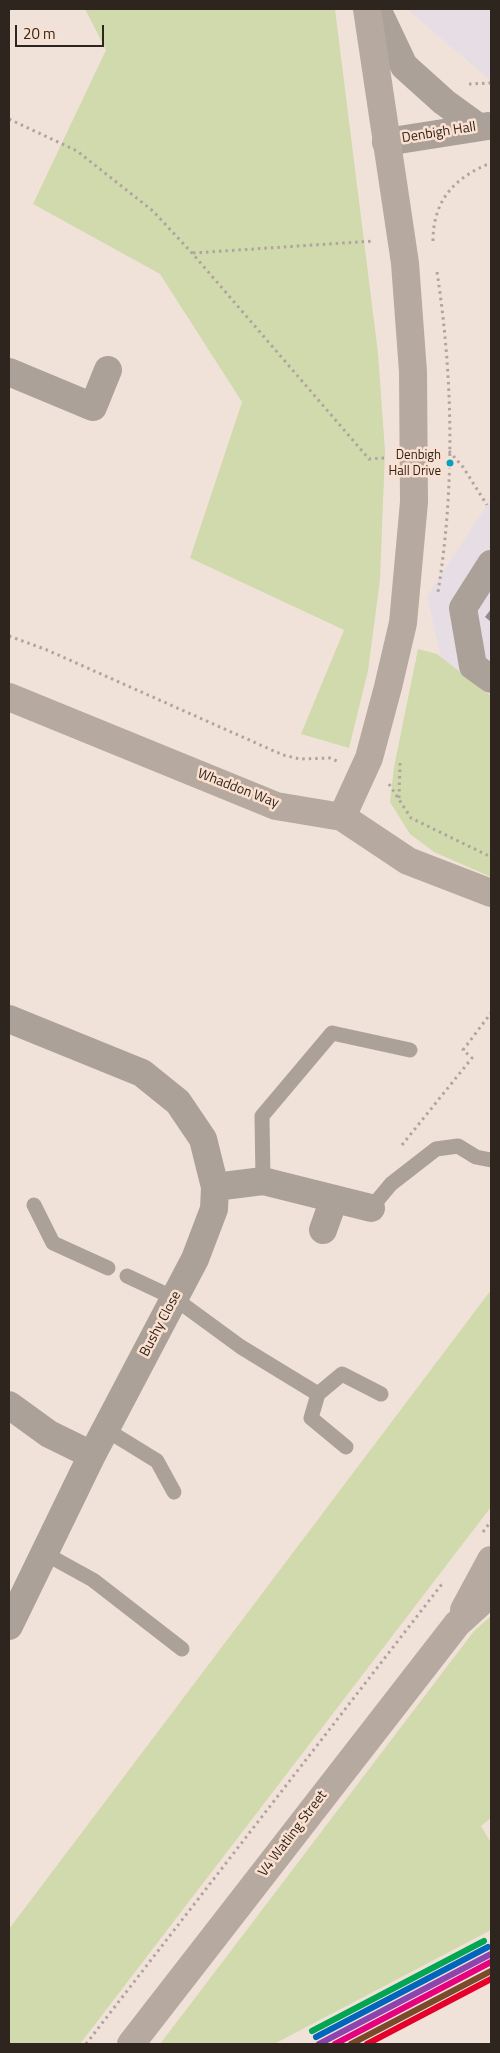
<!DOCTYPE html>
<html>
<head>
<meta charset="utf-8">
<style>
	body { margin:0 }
	#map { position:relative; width:500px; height:2053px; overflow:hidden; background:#f1e2d9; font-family:"Titillium Web",sans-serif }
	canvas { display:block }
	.frame { position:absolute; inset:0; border:10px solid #2e251e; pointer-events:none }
	.scale { position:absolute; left:15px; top:25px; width:89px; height:22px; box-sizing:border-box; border:2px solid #2e251e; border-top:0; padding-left:6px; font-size:15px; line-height:18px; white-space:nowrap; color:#2e251e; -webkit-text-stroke:4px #fbe0cf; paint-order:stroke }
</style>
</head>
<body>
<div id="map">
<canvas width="500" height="2053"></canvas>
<div class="frame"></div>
<div class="scale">20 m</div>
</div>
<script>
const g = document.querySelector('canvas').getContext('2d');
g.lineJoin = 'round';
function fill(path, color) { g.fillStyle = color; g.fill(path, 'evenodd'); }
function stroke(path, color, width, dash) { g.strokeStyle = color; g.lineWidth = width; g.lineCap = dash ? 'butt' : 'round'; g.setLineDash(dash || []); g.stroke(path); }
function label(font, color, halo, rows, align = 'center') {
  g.font = font + ' "Titillium Web",sans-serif'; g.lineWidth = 5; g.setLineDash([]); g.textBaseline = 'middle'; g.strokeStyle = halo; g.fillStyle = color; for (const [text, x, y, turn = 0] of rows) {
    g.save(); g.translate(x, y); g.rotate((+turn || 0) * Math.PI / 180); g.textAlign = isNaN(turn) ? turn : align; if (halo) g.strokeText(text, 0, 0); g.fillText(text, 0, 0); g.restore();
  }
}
const industrial = new Path2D(`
	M408,9h83v72l-83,-71z
	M491,499v243l-38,-28 -26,-118z`);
const green = new Path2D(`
	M85,9h250l43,344 7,98 -5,129 -12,91 -19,77 -48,-14 43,-104 -154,-72 52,-156 -82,-128 -127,-70 73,-154z
	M418,649l19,5 54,42v181l-57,-25 -24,-18 -20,-32 4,-35z
	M491,1290v217l-411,537h-71v-115z
	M491,1616v202l-10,8 10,17v87l-217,114h-114l314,-413z`);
const building = new Path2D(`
	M491,609v13l-6,-5z`);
const path = new Path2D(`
	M469,84l22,-1
	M9,119l68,32 76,60 39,42 177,206 16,-1
	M433,241c0,-41 22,-64 58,-78
	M193,253l181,-12
	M437,272c16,105 18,215 1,320
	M449,451l14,16 24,38
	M9,636l38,14 236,105 17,4 30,-1 7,3
	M389,784l22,34 80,39
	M399,798l1,-35
	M402,1145l70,-87 -9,-8 28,-37
	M483,1532l8,-11
	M86,2044l356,-460`);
const lane = new Path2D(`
	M263,1181l-1,-65 70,-83 78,17
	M34,1205l19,38 55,25
	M371,1208l20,-24 45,-35 22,-3 18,11 15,3
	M127,1276l47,22 67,49 77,47
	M105,1429l52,32 17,31
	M346,1447l-35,-29 7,-24 24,-20 39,20
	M44,1553l49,27 89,69`);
const street = new Path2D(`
	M377,9l27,57 40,36 33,24
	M386,142l102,-16
	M9,372l84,35 15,-37
	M491,564l-28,44 10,58 18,13
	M9,1019l133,54 36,29 25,37 12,48 -1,22 -19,50 -103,196 -83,171
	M215,1187l48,-6 108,27
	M323,1230l11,-31
	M9,1405l40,29 43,21`);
const secondary = new Path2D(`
	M9,697l267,109 66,11 66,44 83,32
	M342,817l27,-59 19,-71 15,-64 11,-121 -1,-130 -8,-109 -38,-254
	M464,1610l27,-50
	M131,2044l326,-420 34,-31`);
const rail1 = new Path2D(`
	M319,2044l172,-90`);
const rail2 = new Path2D(`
	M335,2044l156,-82`);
const rail3 = new Path2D(`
	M316,2037l172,-90`);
const rail4 = new Path2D(`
	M351,2044l140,-73`);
const rail5 = new Path2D(`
	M312,2031l172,-90`);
const rail6 = new Path2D(`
	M367,2044l124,-65`);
const markers = [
	[450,463,4.5,"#02a2c5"]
];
const busNames = [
	["Denbigh",441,456],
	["Hall Drive",441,472]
];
const streetNames = [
	["Denbigh Hall",439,133,-9],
	["Whaddon Way",238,789,21],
	["Bushy Close",161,1324,-62],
	["V4 Watling Street",293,1834,-53]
];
fill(industrial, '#e7dde5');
fill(green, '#d1daac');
fill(building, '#958a89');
stroke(path, '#afa49e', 3, [2.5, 4]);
stroke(lane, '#aca199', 15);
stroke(street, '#aca199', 28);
stroke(secondary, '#b6a9a0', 28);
stroke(rail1, '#8e44ad', 6);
stroke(rail2, '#e5007d', 6);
stroke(rail3, '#0065bd', 6);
stroke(rail4, '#7a4b2a', 6);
stroke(rail5, '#00a651', 6);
stroke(rail6, '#e4002b', 6);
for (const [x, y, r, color] of markers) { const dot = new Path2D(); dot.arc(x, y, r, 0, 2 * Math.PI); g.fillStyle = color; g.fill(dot); stroke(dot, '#fbe0cf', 2); }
label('13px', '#2e251e', '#fbe0cf', busNames, 'right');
label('14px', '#2e251e', '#fbe0cf', streetNames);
</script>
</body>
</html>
